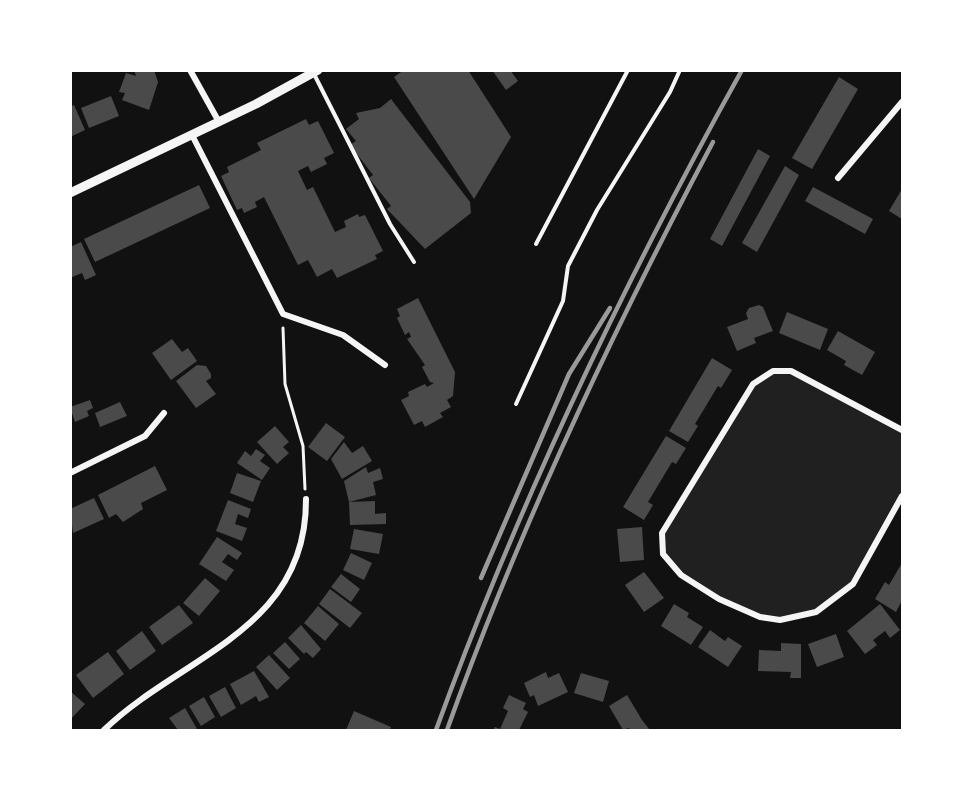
<!DOCTYPE html>
<html>
<head>
<meta charset="utf-8">
<style>
	body { margin:0 }
	#map { position:relative; width:973px; height:801px; overflow:hidden; background:#111; font-family:Literata,serif }
	canvas { display:block }
	.frame { position:absolute; inset:0; border:72px solid #fff; pointer-events:none }
</style>
</head>
<body>
<div id="map">
<canvas width="973" height="801"></canvas>
<div class="frame"></div>
</div>
<script>
const g = document.querySelector('canvas').getContext('2d');
g.lineJoin = 'round';
function fill(path, color) { g.fillStyle = color; g.fill(path, 'evenodd'); }
function stroke(path, color, width, dash) { g.strokeStyle = color; g.lineWidth = width; g.lineCap = dash ? 'butt' : 'round'; g.setLineDash(dash || []); g.stroke(path); }
const green = new Path2D(`
	M773,371h18l111,61v64l-49,88 -37,28 -36,8 -20,-3 -41,-18 -38,-24 -18,-21 -1,-21 91,-149z`);
const building = new Path2D(`
	M134,70h20l4,12 -9,28 -27,-10 3,-7 -6,-1 7,-19 10,3z
	M404,70h64l43,67 -37,62 -80,-122z
	M492,70h18l8,11 -12,9z
	M839,77l19,12 -46,80 -20,-11z
	M111,96l8,20 -30,12 -8,-20z
	M391,99l79,103 1,11 -46,36 -38,-40 4,-3 -22,-28 4,-3 -23,-30 6,-4 -10,-12 13,-10 -3,-6 24,-5z
	M74,105l11,25 -15,7v-30z
	M306,119l3,6 9,-4 16,32 -10,5 3,6 -16,8 -3,-6 -10,5 9,19 6,-3 22,45 11,-5 -2,-6 14,-7 1,3 6,-2 18,36 -8,4 2,4 -40,19 -5,-9 -15,8 -9,-17 -10,5 -34,-68 -9,5 2,5 -13,6 -2,-5 -5,2 -16,-34 8,-4 -2,-5 34,-17 -4,-7z
	M758,149l12,7 -48,90 -12,-7z
	M785,166l14,9 -42,77 -15,-9z
	M199,185l11,23 -115,54 -11,-23z
	M813,187l60,32 -8,15 -60,-33z
	M902,189v30l-13,-8z
	M81,242l15,33 -11,5 -3,-7 -12,5v-31z
	M418,298l37,74 -2,24 -6,4 4,7 -11,6 3,4 -18,10 -3,-6 -8,4 -13,-25 8,-4 -1,-4 17,-8 2,3 7,-4 -4,-1 -8,-15 3,-2 -18,-26 4,-2 -2,-5 -4,3 -8,-17 3,-2 -3,-7z
	M759,305l4,2 10,24 -19,7 2,5 -19,8 -10,-24 21,-8 -2,-6 3,-5z
	M787,312l41,17 -8,21 -41,-17z
	M838,331l37,21 -13,23 -18,-10 2,-4 -19,-11z
	M172,339l10,13 6,-4 9,13 -26,19 -19,-27z
	M712,358l20,12 -11,18 -3,-2 -23,38 3,2 -10,16 -19,-11z
	M197,365l9,1 5,8v4l-5,3 10,13 -20,14 -20,-27z
	M90,400l3,8 -6,3 2,5 -14,6 -5,-15z
	M120,402l7,14 -27,11 -5,-14z
	M326,423l19,14 -18,24 -19,-14z
	M275,426l14,16 -6,5 6,6 -12,11 -20,-22z
	M666,436l20,12 -10,16 -4,-2 -24,40 5,3 -9,15 -21,-13z
	M344,442l8,11 11,-7 9,15 -30,18 -11,-20z
	M256,449l9,6 -5,6 10,7 -8,12 -25,-17 8,-12 6,5z
	M155,466l12,24 -26,13 2,6 -20,13 -7,-8 -7,4 -11,-23z
	M366,467l2,6 12,-5 3,11 -10,3 3,13 -27,7 26,-1v13l11,-1v11l-36,1 -1,-23 -5,-21z
	M237,473l24,8 -8,21 -23,-9z
	M94,498l10,21 -31,14 -3,-24z
	M228,500l23,9 -3,9 -10,-4 -3,10 12,4 -5,13 -26,-10z
	M642,527l2,33 -24,2 -3,-33z
	M354,529l29,5 -4,20 -29,-5z
	M217,537l25,16 -5,7 -9,-6 -6,8 12,8 -8,11 -27,-17z
	M351,553l21,10 -8,17 -21,-10z
	M902,563v37l-6,12 -21,-13 10,-17 4,3z
	M644,572l20,26 -20,14 -19,-27z
	M341,574l19,15 -9,13 -20,-15z
	M205,578l15,13 -21,25 -16,-13z
	M330,589l32,24 -12,15 -31,-24z
	M674,604l15,9 -2,4 16,10 -12,18 -30,-19z
	M880,604l20,26 -10,8 -5,-7 -12,9 4,5 -12,9 -18,-23z
	M179,605l14,18 -31,22 -13,-18z
	M318,606l21,18 -14,17 -21,-18z
	M301,625l20,24 -8,9 -7,-6 -2,2 -16,-16z
	M710,630l15,11 3,-4 14,9 -14,21 -30,-20z
	M142,631l14,20 -26,19 -14,-19z
	M836,634l8,23 -27,10 -9,-23z
	M285,642l15,17 -11,10 -16,-16z
	M781,643l20,1v34h-11l1,-6 -33,-1 1,-21 22,1z
	M108,652l16,22 -31,24 -17,-23z
	M269,655l21,23 -13,12 -21,-23z
	M254,671l15,26 -10,5 -3,-6 -15,9 -11,-21z
	M546,672l2,6 11,-5 9,19 -30,14 -4,-11 -4,2 -6,-14z
	M581,673l28,8 -6,21 -29,-9z
	M225,687l11,21 -15,9 -12,-21z
	M70,691l15,13 -15,16z
	M509,695l17,8 -3,6 5,3 -9,18h-26l2,-3 5,2 8,-18 -5,-3z
	M627,695l15,25 8,10h-20l-1,-2 -6,2 -14,-24z
	M204,697l11,20 -14,9 -12,-20z
	M185,708l12,21 -3,1h-16l-9,-12z
	M354,711l37,16 -1,3h-44z`);
const path = new Path2D(`
	M283,328l2,56 18,62 2,43`);
const service = new Path2D(`
	M314,74l76,150 24,38
	M536,244l92,-174
	M516,404l47,-103 5,-35 29,-56 73,-118 10,-22`);
const minor = new Path2D(`
	M190,70l29,52
	M192,135l91,179 60,21 42,30
	M838,178l64,-76
	M902,430l-111,-59h-18l-20,13 -91,149 1,21 18,21 38,24 41,18 20,3 36,-8 37,-28 49,-88
	M70,473l75,-37 19,-23
	M104,730c76,-74 203,-99 202,-231`);
const tertiary = new Path2D(`
	M70,193l186,-89 62,-34`);
const rail = new Path2D(`
	M481,578l88,-204 41,-66
	M436,730c83,-228 188,-448 306,-660
	M447,730c72,-202 165,-398 266,-588`);
fill(green, '#202020');
fill(building, '#4a4a4a');
stroke(path, '#f5f5f5', 3);
stroke(service, '#f5f5f5', 4);
stroke(minor, '#f5f5f5', 6);
stroke(tertiary, '#f5f5f5', 9);
stroke(rail, '#9a9a9a', 4.5);
</script>
</body>
</html>
